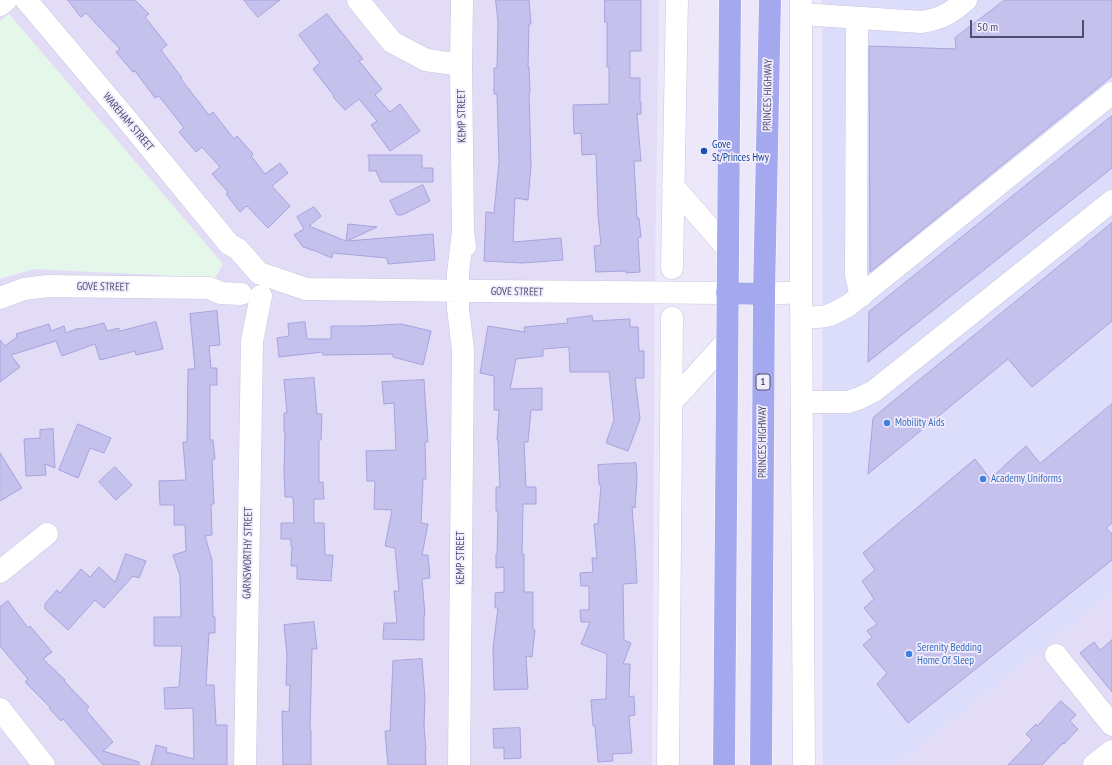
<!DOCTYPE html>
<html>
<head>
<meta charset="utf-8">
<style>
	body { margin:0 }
	#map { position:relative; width:1112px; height:765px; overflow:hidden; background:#ede7fa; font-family:"PT Sans Narrow",sans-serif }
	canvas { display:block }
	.scale { position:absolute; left:970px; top:20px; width:114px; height:18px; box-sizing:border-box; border:2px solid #4f4e72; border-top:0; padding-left:5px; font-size:12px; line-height:14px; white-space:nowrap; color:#4f4e72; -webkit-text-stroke:3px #f2edfd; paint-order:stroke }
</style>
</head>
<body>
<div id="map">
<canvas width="1112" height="765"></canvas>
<div class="scale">50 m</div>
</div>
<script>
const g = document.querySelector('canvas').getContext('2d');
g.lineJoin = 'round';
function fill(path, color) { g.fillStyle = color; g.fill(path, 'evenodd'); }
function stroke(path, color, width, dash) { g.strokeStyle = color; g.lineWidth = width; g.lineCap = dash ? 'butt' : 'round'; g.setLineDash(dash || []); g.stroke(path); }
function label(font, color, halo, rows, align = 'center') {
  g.font = font + ' "PT Sans Narrow",sans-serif'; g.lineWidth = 3.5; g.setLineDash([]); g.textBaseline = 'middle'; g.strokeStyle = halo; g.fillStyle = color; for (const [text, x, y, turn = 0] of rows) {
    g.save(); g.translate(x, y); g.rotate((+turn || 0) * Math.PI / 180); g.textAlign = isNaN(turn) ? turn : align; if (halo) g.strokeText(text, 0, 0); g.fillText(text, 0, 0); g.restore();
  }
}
const residential = new Path2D(`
	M0,0h659l-4,268 -3,497h-652z
	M1112,594v171h-215z`);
const commercial = new Path2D(`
	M822,0h290v594l-215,171h-74z`);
const education = new Path2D(`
	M9,14l214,250 -8,14 -181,-9 -34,10v-258z`);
const building = new Path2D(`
	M68,0h67l14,14 -4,3 22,28 -6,5 21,28 -1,1 28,36 4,-3 21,27 3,-3 16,18 -2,2 14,18 15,-11 8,10 -16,13 18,20 -22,22 -21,-22 -7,6 -14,-18 2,-2 -16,-18 8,-7 -18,-20 -6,5 -17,-20 5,-4 -25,-32 -4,2 -20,-27 -2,1 -17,-20 4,-3 -34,-36 -5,4z
	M244,0h36l-22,17z
	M496,0h33l2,24h-2l-1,43h1l1,26h-1l2,73 -3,34 -13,-2 -2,44 48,-4 2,22 -41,3 -38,-2 2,-49 8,1 5,-51 -2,-68h-3v-26h3l1,-46z
	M605,0h36v51h-11v27h10v24h1v12h-4l4,47h-7l3,57h2l2,19 -3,1 2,34 -14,1v-2l-30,1 -2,-26 7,-1 -3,-30 -2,-61 -14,1 -1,-22 -7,1 -1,-29 36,-1v-37h-2v-45h-2z
	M1005,0h107v76l-242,196 -1,-226 87,3 -1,-11z
	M327,14l36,45 -4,2 23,28 -7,6 15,17 10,-8 20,27 -30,20 -19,-26 6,-4 -18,-22 -14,11 -12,-13 1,-1 -21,-27 7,-6 -21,-28z
	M1112,116v52l-244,194 1,-50z
	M368,155h54v13h11v14h-52l-5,-11h-7v-13z
	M423,185l7,16 -28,14h-5l-7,-14z
	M314,207l7,9 -12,10 37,15 2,-17 29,3 -30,14 86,-7 2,26 -47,4 -1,-6 -54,-5 -1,5 -19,-8h-3v-1l-7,-2 -9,-12 10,-6 -7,-12z
	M1112,223v98l-80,66 -24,-28 -140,115 5,-56z
	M217,311l3,34 -11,1 2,22h6v17h-7v55h3l2,19 -3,1 2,44h-3l1,31 -7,1 7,24 1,57h2v16h-6l-3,52h8l2,40h11v40h-76l5,-20 11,3 -1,4 28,7 -1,-51 -28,1 -1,-21 15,-1 3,-41h-28v-29h27l-1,-41 -7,-21 13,-4 -1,-26h-11v-20h-14l-1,-24 27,-1 -3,-38h4l1,-73h7l-5,-55z
	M592,316l1,5 37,-2v8h8l1,24h5v27h-9l5,41 -12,32 -22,-8 8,-23 -5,-48h-39l-1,-25 -26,2v7l-27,3 -6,30 32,-1v22h-11l-3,32h-4l2,45h10v17h-13l-1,50h2v38h9v37l2,1 -3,27 -6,-1 2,33 -34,1 -1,-42 5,-40h-3v-15l9,-1v-25l-8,1v-14h1l1,-43h-2v-24h4l-2,-47h-1l2,-30h-5v-34l-14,-3 8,-47 37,6 -1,-5 44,-4 -1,-4z
	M156,322l7,27 -27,6 -1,-4 -35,9 -5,-16 -33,12 -6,-15 -45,14 9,12 -20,15v-42l5,6 12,-9 -1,-3 33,-10 2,7 13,-5 2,7 13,-5 1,1 24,-6 3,8 12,-3v3z
	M305,322l2,17h24v-13h33l37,-2 30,7 -8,34 -30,-8v-3l-70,1v-3l-44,5 -2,-19 12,-2 -1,-12z
	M314,378l3,36h5l-1,26h-2v43l4,-1 1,17h-10v24h10l1,32h8l-2,26 -34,-2v-13h-6l1,-20h-1v-7h-10v-16h13l-1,-26h-8l-1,-26 1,-40h-1v-18h3l-3,-33z
	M424,380l4,62h-3l1,37h-3l-2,44 7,1 -6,31h6l2,23 -8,1 3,36h-1v25l-41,-1 1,-16h13l-3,-32h5l-4,-43 -10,-2 7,-36 -18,-1 1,-28h-8l-1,-30 30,-1 -2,-47 -10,1 -2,-22z
	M1112,404v119l-6,5 6,6v26l-204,163 -31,-39 10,-11 -24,-28 9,-8 -5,-6 10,-7 -13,-16 10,-9 -12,-18 13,-11 -12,-17 112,-94 15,20 36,-33 14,17z
	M78,424l33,14 -7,15 -14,-5 -12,30 -19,-8z
	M53,429l2,39 -10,-4 1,11 -20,1 -2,-37 16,-1v-8z
	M0,453l22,35 -22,13z
	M636,463l1,16 -2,29 -3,-1 3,38 2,38 -14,1 1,56 7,3 -8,21h7l-1,33 5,-1 1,19 -6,1 3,37 -20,1 1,7 -15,1 -3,-36h-2l-2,-26 15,-1 1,-45 -26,-10 9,-22h-9l-1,-12h9v-24h-8l-1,-13 13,-1 -1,-14h5l-3,-34h4l3,-39h-2l-1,-20z
	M115,467l17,18 -16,15 -17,-18z
	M126,554l20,7 -7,17 -6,-2 -29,32 -9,-8 -27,30 -23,-21v-5l12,-14 3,3 21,-24 9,8 9,-10 16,15z
	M8,601l20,27 2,-2 22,26 -9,7 22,21 -1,1 25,26 -3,3 27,32 -10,9 36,11v3h-36l-40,-46 -2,2 -12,-13 1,-1 -25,-25 3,-3 -28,-33v-39z
	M314,622l3,27h-5l-2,80 1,1v35h-28l-1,-54 7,1 1,-27h-4l1,-30 -3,-30z
	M1112,640v52l-32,-39 14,-11 6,8z
	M422,659l3,40 -1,26 2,25h-1l1,15h-38l-3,-34h5l3,-70z
	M1061,701l15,14 -6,6 8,8 -14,15 -1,-1 -21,22h-34l24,-25 -6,-6 10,-10 1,2z
	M520,728l1,30 -17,1v-11h-10l-1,-19z`);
const minor = new Path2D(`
	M26,0l98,116 105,128 9,5 21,24
	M358,0l34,42 34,18 35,5
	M462,0l-1,65 2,167 2,14
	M801,0v292l3,473
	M0,5l6,-5
	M801,14l120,8c21,-3 30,-9 45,-22
	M857,18l-1,257 5,21
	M673,186l55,63
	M672,268l5,-268
	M262,274l44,15 177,2 244,2
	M764,294l37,-2
	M0,298l24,-9 23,-3 162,2 12,5 20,1
	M801,317c24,1 28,0 48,-12l263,-212
	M802,402h46l12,-4 14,-7 238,-190
	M671,403l56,-62
	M0,572l47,-38
	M1056,655l56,70
	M0,709l44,56
	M245,765l7,-424 9,-45
	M459,765l4,-415 -5,-42v-35l5,-41
	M668,765l4,-447
	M1094,765l18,-14`);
const highway = new Path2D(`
	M727,293l37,1
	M724,765l6,-765
	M761,765l3,-471 6,-294`);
const markers = [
	[704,151,4,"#1a4fb4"],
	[887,423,4,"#3f7fe0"],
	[983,479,4,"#3f7fe0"],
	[909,654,4,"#3f7fe0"]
];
const shields = [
	[763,382,14]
];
const shieldNames = [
	["1",763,382]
];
const streetNames = [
	["PRINCES HIGHWAY",768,95,-89],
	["KEMP STREET",462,116,-91],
	["WAREHAM STREET",128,122,50],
	["GOVE STREET",103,287,1],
	["GOVE STREET",517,292,1],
	["PRINCES HIGHWAY",763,442,-90],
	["GARNSWORTHY STREET",248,553,-89],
	["KEMP STREET",461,558,-90]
];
const transitNames = [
	["Gove",712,145],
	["St/Princes Hwy",712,158]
];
const shopNames = [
	["Mobility Aids",895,423],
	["Academy Uniforms",991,479],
	["Serenity Bedding",917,648],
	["Home Of Sleep",917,661]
];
fill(residential, '#e3dcf6');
fill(commercial, '#dcddfa');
fill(education, '#e4f7ea');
fill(building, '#c5c1ed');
stroke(building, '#a7a3de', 1);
stroke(minor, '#cac6e0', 23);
stroke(highway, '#fff', 23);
stroke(minor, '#fff', 22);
stroke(highway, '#a4a8ef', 22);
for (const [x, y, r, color] of markers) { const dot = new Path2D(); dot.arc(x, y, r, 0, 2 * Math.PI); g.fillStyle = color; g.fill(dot); stroke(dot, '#f2edfd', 1.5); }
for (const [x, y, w] of shields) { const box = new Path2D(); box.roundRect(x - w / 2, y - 8, w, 16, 3); g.fillStyle = '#f2edfd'; g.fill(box); stroke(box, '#4f4e72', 1); }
label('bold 10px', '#4f4e72', null, shieldNames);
label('11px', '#4f4e72', '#f2edfd', streetNames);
label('11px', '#164399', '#f2edfd', transitNames, 'left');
label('11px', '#366cbe', '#f2edfd', shopNames, 'left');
</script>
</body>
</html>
